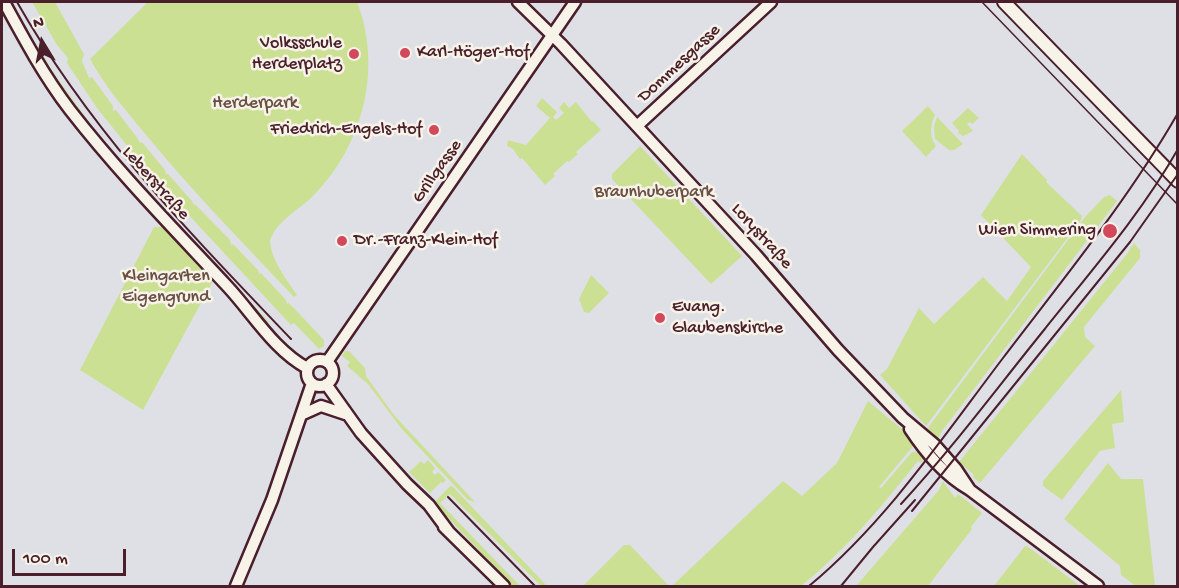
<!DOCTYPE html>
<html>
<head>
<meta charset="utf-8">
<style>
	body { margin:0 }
	#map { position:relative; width:1179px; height:588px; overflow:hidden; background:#dee0e6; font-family:"Gochi Hand",sans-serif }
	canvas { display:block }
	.frame { position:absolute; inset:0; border:3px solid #4a1f2b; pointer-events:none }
	.north { position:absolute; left:12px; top:12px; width:60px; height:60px; -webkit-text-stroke:4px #f7f3e8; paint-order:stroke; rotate:350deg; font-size:16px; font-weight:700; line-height:24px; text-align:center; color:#4a1f2b }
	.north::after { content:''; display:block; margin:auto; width:21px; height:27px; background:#4a1f2b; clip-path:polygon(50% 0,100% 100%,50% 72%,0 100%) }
	.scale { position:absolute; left:12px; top:549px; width:114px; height:27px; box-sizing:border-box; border:3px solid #4a1f2b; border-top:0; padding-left:8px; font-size:18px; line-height:21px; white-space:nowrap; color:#4a1f2b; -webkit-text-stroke:4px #f7f3e8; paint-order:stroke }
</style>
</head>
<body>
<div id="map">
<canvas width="1179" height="588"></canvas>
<div class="frame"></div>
<div class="north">N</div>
<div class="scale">100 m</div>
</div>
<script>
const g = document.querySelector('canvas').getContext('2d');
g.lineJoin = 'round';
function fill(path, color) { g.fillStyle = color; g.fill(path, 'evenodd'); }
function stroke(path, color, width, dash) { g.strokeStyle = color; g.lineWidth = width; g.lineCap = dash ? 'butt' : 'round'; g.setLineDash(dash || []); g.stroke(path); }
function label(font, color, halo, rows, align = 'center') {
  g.font = font + ' "Gochi Hand",sans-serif'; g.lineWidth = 5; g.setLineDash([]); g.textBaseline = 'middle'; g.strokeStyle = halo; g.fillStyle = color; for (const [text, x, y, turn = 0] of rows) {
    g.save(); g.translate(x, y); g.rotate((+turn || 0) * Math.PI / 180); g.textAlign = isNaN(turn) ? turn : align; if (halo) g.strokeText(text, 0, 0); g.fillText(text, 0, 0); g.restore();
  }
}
const green = new Path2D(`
	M10,2l45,73 46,64 64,73 104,110 -3,2 -15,-19c-77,-81 -156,-160 -216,-255 -10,-15 -16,-33 -25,-48z
	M32,2h23l29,52 -2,7 7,17 3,-1 21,29v5l3,-1 22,29 2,4 2,-1 23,28 1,4h2l24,27 2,4 1,-1 35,36 1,5 2,-1 25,26 1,4 2,-1 25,27 1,4 2,-1 35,37v6l-5,3 -25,-26 -3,2 -146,-157 -48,-60 -30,-45 1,-5 -11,-13z
	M148,2h209c26,66 6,144 -44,194 -14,14 -37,25 -43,45 1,19 17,39 27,54l-3,2c-52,-55 -105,-109 -152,-167 -19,-23 -38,-45 -52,-71z
	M542,98l15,14 -4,5 3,3 8,-7 -5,-5 5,-6 5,6 7,-6 16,20 1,-1 8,9 -25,22 2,2 -9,8 -2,-1 -14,13 2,2 -10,9 -23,-27 -2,1 -7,-10 -6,-3 1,-6 18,5 24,-27 -14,-12z
	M928,106l7,9c-5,10 -6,21 1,31l-10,11 -24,-26z
	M968,108l11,10 -7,6 -2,-2 -3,2 6,7 -10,5 -5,-3 1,-2 -7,-8z
	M937,117l26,27 -9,6h-5l-14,-11 -1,-13z
	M640,146l102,110 -31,28 -99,-105v-5z
	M1022,154l25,26 -1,2 36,34 -1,4 -155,206 -46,-51 7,-6 32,-61 15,16 49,-47 24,24 24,-34 -50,-52z
	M1110,195l7,6 -12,16 -163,214 -4,8 -10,-10 2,-4 155,-208 19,-20z
	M154,227h9l50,54 -70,129 -63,-40z
	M1134,243l6,7v8l-56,69 1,10 10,9 -115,137 -7,-6 1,-2 -15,-13 168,-208z
	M591,275l18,18 -20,20 -5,-1 -5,-13z
	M345,351h4l16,17 1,8 28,39 81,87 -7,-2 -67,-72 -33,-44 -21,-18 3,-4 -8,-6z
	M1121,390l3,32 -12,2 3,24 -15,3 -38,49 -19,-14v-5z
	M868,401l35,29 11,15 -35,42 2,1 31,-36h6l5,7 -2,4 -3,-2c-36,45 -72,89 -117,125h-129l111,-105 19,15 35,-33z
	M428,460l7,8 -3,4 3,3 3,-3 8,8 -3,3 -2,-1 -11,11 -21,-21 12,-11 3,3z
	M1108,463l13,16h22l12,107h-19l-15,-11 -1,-9 -56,-47z
	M943,481l12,17 3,-4 24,19 -11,14 1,2 -44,57h-72l83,-96z
	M450,486h2l95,100h-6l-91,-92 -10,9 80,83h-7l-79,-83z
	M624,545h6l39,41h-86z
	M1025,546h2l53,40h-86z`);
const secondary = new Path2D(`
	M4,2c20,37 40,74 66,108 49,63 104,119 158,177 25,27 46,63 79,81
	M518,2l43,42 195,211 82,95 65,68 31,26 22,25 14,21
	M637,126l134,-124
	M307 373a13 13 0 1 1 26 0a13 13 0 1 1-26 0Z
	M327,362l248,-360
	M326,384l35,49 46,51 22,21 20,27
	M301,415l20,-9 24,8
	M910,429c16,24 34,46 60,61l128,96
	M444,527l60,59
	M236,586l36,-86 40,-117`);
const primary = new Path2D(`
	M1004,2l174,179`);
const tram = new Path2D(`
	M982,2l196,203`);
const rail = new Path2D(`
	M17,2c74,130 171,229 274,337
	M448,497l87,89
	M901,504c51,-55 96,-116 143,-174 47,-59 97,-116 134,-181
	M912,511l218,-269 48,-68
	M809,586c77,-64 134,-149 194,-228 61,-80 125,-158 175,-245
	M841,586l32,-39 42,-47`);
const markers = [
	[405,53,6,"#d1495b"],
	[354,54,6,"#d1495b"],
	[434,130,6,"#d1495b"],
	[1110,231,8,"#d1495b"],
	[342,241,6,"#d1495b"],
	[660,318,6,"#d1495b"]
];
const poiNames = [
	["Volksschule",342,44],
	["Herderplatz",342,65],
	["Karl-Höger-Hof",417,53,"left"],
	["Friedrich-Engels-Hof",422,130],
	["Wien Simmering",1096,231],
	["Dr.-Franz-Klein-Hof",354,241,"left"],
	["Evang.",672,308,"left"],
	["Glaubenskirche",672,329,"left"]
];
const streetNames = [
	["Dommesgasse",680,64,-43],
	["Grillgasse",438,172,-55],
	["Leberstraße",155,184,48],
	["Lorystraße",761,237,48]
];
const parkNames = [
	["Herderpark",255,104],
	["Braunhuberpark",654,193],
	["Kleingarten",166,277],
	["Eigengrund",166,298]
];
fill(green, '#cce094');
stroke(secondary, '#4a1f2b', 15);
stroke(primary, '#4a1f2b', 16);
stroke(secondary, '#f7f3e8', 10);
stroke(primary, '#f7f3e8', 12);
stroke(tram, '#4a1f2b', 1.5);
stroke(rail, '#4a1f2b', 2);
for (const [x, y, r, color] of markers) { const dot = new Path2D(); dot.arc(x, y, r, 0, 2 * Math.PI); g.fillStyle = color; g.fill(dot); stroke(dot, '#f7f3e8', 2); }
label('18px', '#4a1f2b', '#f7f3e8', poiNames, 'right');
label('18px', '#4a1f2b', '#f7f3e8', streetNames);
label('18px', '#6a4f45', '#f7f3e8', parkNames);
</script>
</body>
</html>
